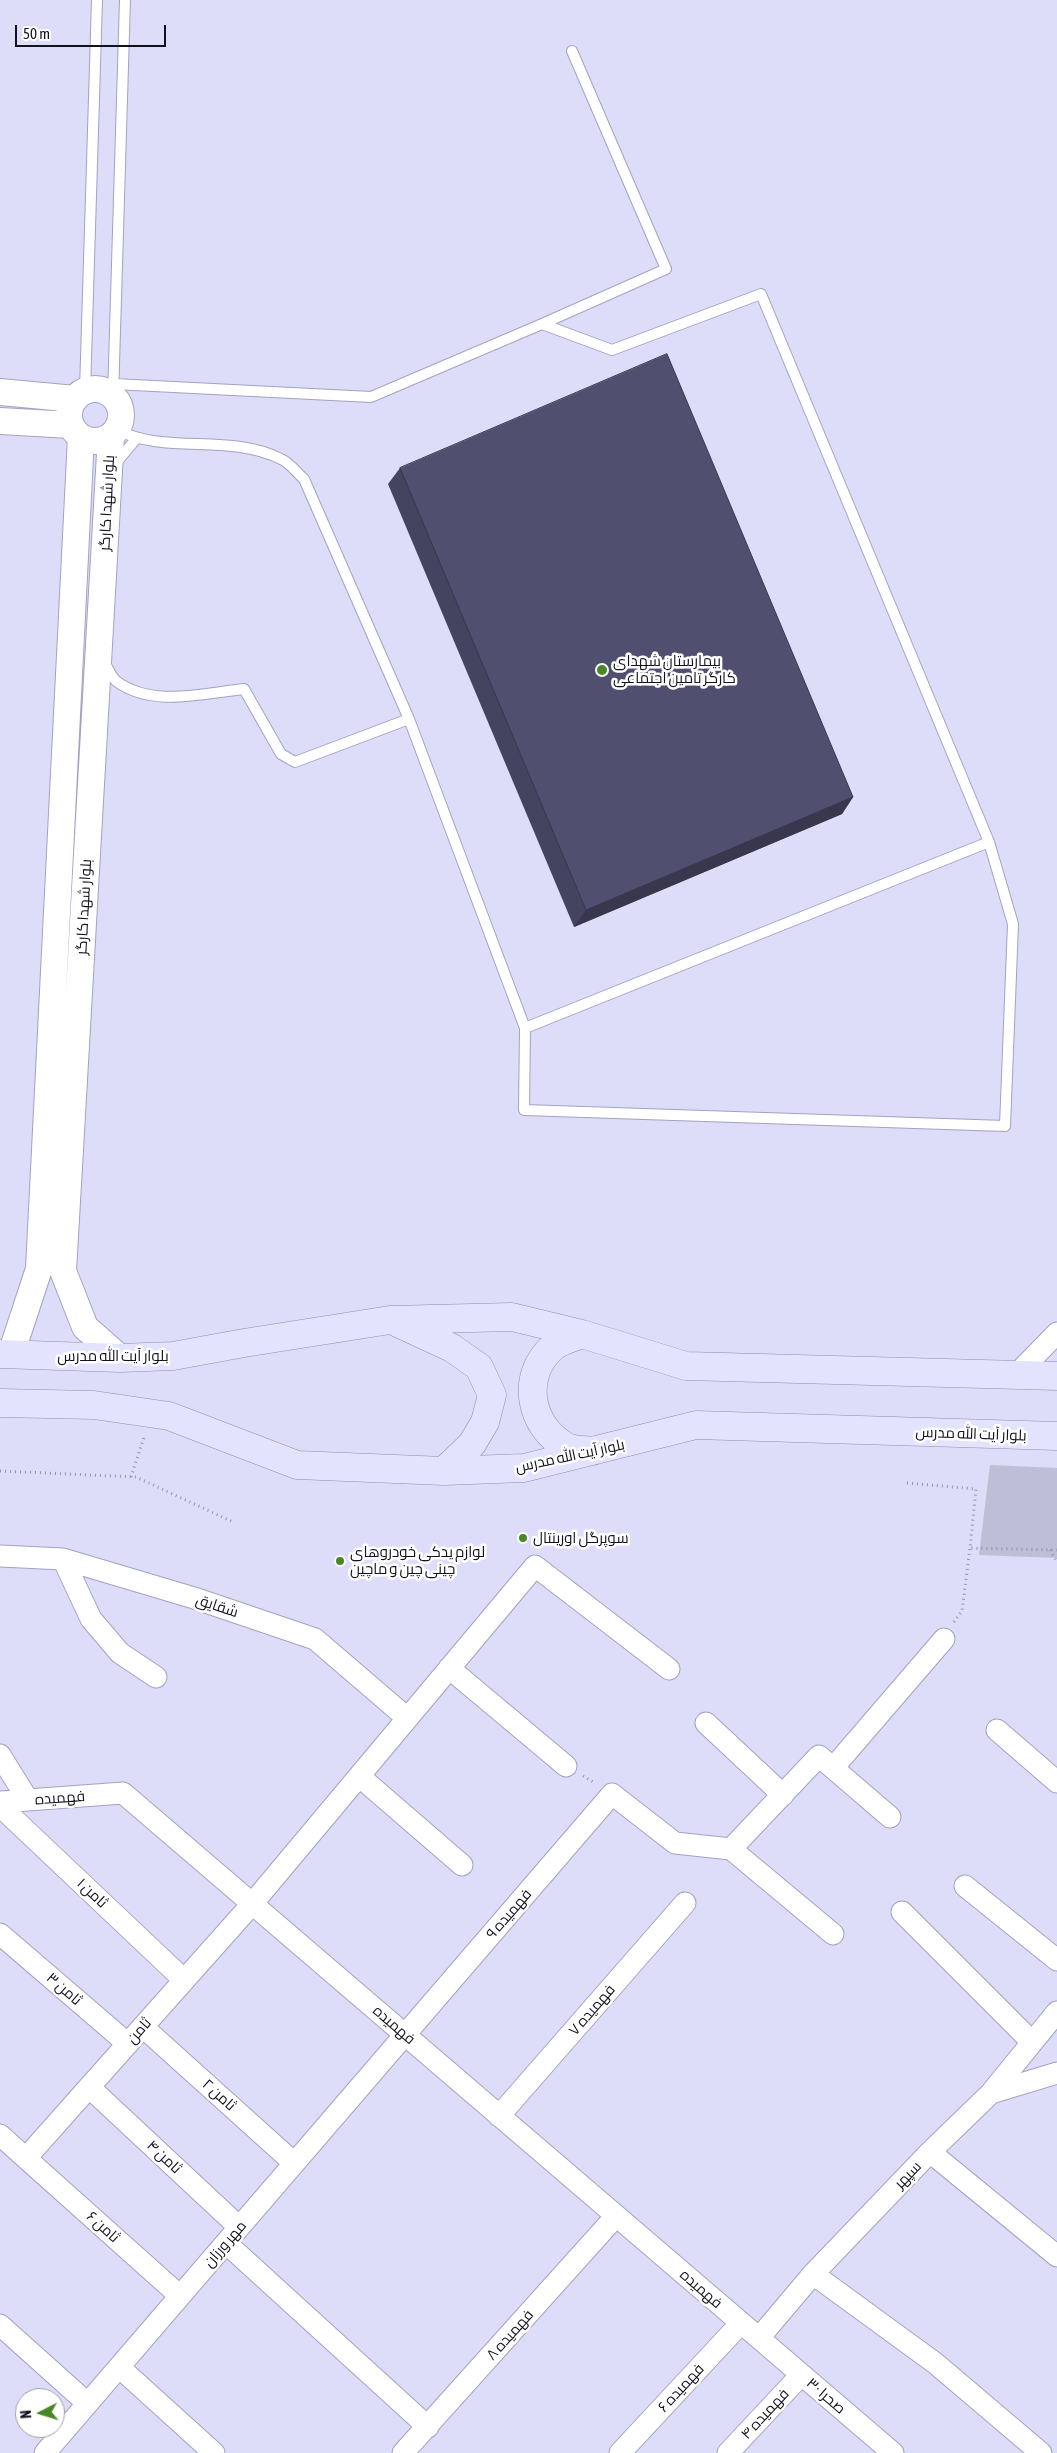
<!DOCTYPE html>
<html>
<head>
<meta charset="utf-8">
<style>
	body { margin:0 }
	#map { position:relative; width:1057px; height:2453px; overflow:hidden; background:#ddddf9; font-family:"Asap Condensed",sans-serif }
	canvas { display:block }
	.north { position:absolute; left:15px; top:2388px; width:50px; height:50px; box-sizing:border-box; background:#fff; border:1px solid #a0a0a5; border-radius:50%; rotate:265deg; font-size:14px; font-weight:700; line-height:20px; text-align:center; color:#12121d }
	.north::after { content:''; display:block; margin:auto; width:18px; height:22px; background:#4a8727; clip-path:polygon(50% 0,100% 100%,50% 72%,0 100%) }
	.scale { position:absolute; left:15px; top:25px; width:151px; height:22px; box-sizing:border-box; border:2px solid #12121d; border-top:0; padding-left:6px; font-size:15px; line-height:18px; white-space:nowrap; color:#12121d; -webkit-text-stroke:4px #fff; paint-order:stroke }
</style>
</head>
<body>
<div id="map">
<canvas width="1057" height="2453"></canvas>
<div class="north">N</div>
<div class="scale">50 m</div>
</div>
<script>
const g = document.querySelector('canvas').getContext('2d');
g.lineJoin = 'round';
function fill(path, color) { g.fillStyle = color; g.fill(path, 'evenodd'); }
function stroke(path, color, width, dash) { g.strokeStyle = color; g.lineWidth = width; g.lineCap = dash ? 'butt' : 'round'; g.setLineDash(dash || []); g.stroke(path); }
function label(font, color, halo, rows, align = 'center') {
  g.font = font + ' "Asap Condensed",Cairo,sans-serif'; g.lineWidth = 5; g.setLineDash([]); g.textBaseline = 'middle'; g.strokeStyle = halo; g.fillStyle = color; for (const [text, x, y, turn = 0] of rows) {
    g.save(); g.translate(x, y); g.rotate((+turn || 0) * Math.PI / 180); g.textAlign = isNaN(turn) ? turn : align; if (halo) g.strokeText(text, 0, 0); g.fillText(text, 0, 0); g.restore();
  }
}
const green = new Path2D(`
	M990,1465l67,3v90l-78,-3z`);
const path = new Path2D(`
	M0,1471l136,6 97,45
	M131,1477l13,-40
	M907,1483l69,6 -6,59 87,2
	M1050,1550l7,12
	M954,1622l8,-11 8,-63
	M583,1776l12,7`);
const service = new Path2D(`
	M542,324l124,-55 -94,-218
	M114,384l257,13 171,-73 70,26 149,-56 228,548 24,82 -8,202 -481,-16 1,-82 -116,-309
	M85,391l12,-391
	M113,397l12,-397
	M115,464l21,-25
	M104,661c3,6 7,15 12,20 36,27 88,12 128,8l37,65 14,8 114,-43 -105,-240c-7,-6 -14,-16 -23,-20 -51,-26 -114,-4 -164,-29
	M525,1028l464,-186`);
const minor = new Path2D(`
	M1017,1374l40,-41
	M0,1556l63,3 131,39 121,41 92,79
	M63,1559l28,60 29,34 36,24
	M449,1668l117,98
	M706,1723l77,72
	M997,1730l60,52
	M0,1755l28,45
	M833,1768l111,-129
	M359,1776l103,89
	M0,1802l123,-9 770,660
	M0,1806l184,174
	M731,1849l88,-93 71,61
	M965,1886l92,74
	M902,1912l130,130
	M0,1934l128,110
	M143,2027l151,136
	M89,2087l150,140
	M991,2093l66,-20
	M499,2116l186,-213
	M0,2135l180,161
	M930,2152l127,104
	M26,2158l226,-254 283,-338 134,103
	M226,2243l202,184
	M813,2274l122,89 106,90
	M0,2325l87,78
	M759,2338l54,-64 117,-122 61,-59 66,-81
	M119,2367l95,86
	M45,2453l567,-659 63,49 56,6 102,85
	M403,2453l213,-237
	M620,2453l121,-130
	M728,2453l73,-78`);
const tertiary = new Path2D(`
	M69 415a26 26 0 1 1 52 0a26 26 0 1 1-52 0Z
	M0,392l75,7
	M0,421l71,4
	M111,436l-48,835 22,56 35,31
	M11,1354l28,-85 42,-832`);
const primary = new Path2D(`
	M398,1323l54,25 27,19 13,28 -7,27 -13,22 -28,27
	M582,1334c-9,4 -22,7 -29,13 -33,28 -24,80 14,100 7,3 18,3 26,4
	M0,1354l120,4 53,-2 71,-13 146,-23 122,-3 70,17 104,32 371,10
	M0,1403l94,2 75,11 128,49 147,6 80,-3 172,-43 361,11`);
const wall = new Path2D(`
	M400,468l453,329 -11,17 -268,113 -186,-443z`);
const shadedWall = new Path2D(`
	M853,797l-11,17 -268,113 12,-17z`);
const building = new Path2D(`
	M667,354l186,443 -267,113 -186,-442z`);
const markers = [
	[602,670,6,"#4a8727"],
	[523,1538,5,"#4a8727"],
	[340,1561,5,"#4a8727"]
];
const streetNames = [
	["بلوار شهدا کارگر",107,503,-87],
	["بلوار شهدا کارگر",84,907,-87],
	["بلوار آیت الله مدرس",113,1356],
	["بلوار آیت الله مدرس",971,1434,2],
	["بلوار آیت الله مدرس",570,1456,-12],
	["شقایق",217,1606,18],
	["فهمیده",60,1798,-4],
	["ثامن ۱",92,1893,43],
	["فهمیده ۹",509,1914,-49],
	["ثامن ۳",64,1989,41],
	["فهمیده ۷",592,2010,-49],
	["فهمیده",394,2025,41],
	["ثامن",139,2031,-49],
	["ثامن ۲",219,2095,42],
	["ثامن ۴",164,2157,43],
	["سپهر",908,2175,-46],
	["ثامن ۶",103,2227,42],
	["مهر ورزان",225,2244,-49],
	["فهمیده",701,2289,41],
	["فهمیده ۸",510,2335,-48],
	["فهمیده ۶",681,2388,-47],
	["صحرا ۳۰",826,2396,41],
	["فهمیده ۴",765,2414,-47]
];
const poiNames = [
	["بیمارستان شهدای",613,661],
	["کارگر تامین اجتماعی",613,678],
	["سوپرگل اورینتال",533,1538],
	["لوازم یدکی خودروهای",350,1552],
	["چینی چین و ماچین",350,1569]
];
fill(green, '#bebed7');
stroke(service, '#a3a2c3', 12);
stroke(minor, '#a3a2c3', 23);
stroke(tertiary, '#a3a2c3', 28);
stroke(primary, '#8f8eae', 29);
stroke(path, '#9393a9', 3, [1, 4]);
stroke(service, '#fff', 10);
stroke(minor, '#fff', 21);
stroke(tertiary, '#fff', 26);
stroke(primary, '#e4e3fd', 28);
fill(wall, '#454460');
fill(shadedWall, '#38374e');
fill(building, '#504f70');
stroke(building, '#38374e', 1);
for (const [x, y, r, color] of markers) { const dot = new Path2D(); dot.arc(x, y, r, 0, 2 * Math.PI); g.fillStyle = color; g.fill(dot); stroke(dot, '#fff', 2); }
label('15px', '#12121d', '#fff', streetNames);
label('15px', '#12121d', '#fff', poiNames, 'left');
</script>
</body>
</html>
